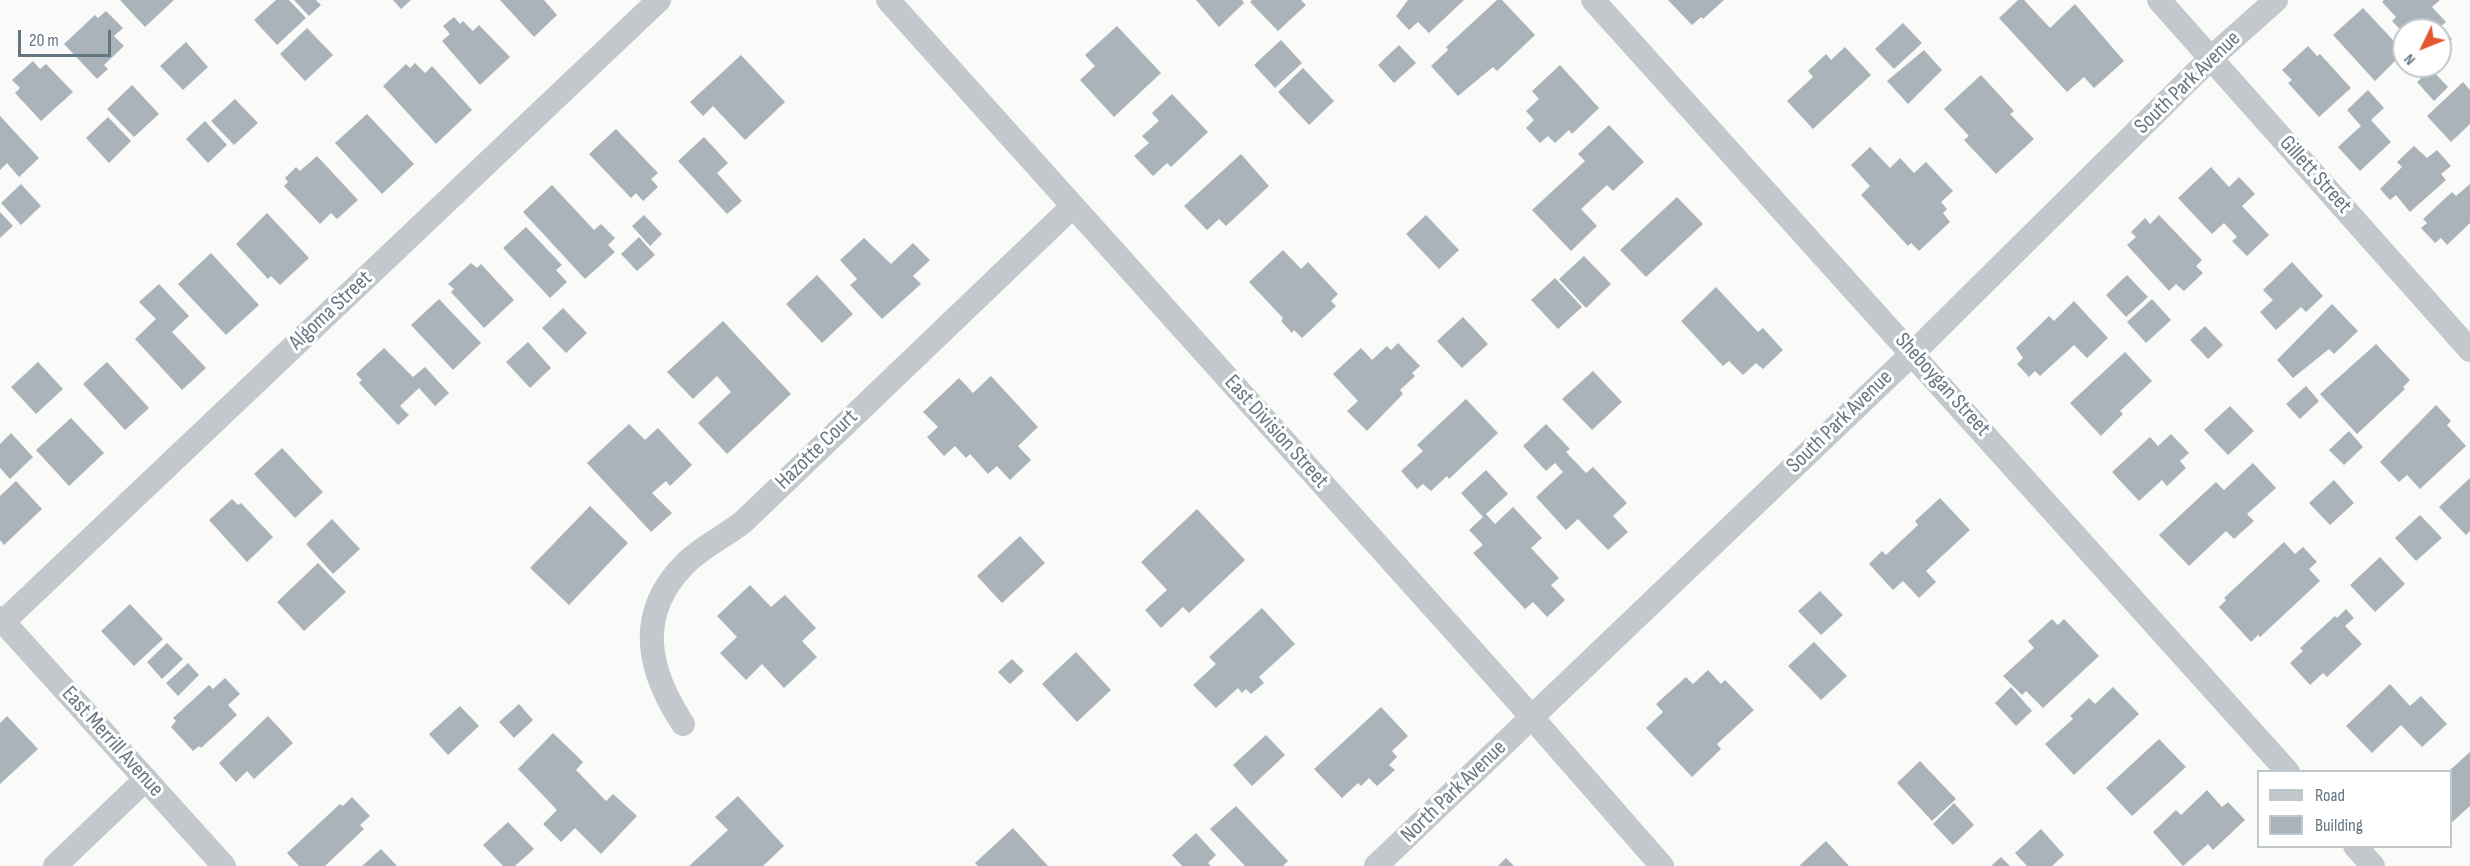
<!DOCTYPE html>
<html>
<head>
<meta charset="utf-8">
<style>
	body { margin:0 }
	#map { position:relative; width:2470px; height:866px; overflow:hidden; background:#fafaf8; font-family:"Sofia Sans Condensed",sans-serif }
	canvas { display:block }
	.legend { position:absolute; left:2257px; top:770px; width:195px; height:78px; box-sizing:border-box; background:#fff; border:2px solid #c1c8cd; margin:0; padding:8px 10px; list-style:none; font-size:18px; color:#657683 }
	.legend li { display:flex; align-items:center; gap:12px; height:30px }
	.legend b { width:30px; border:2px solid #c1c8cd }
	.north { position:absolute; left:2392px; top:18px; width:60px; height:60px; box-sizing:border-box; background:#fff; border:2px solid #c1c8cd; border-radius:50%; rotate:227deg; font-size:16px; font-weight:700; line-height:24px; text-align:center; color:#657683 }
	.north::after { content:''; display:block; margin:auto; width:21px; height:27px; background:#e4572e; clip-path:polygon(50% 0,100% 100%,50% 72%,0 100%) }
	.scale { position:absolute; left:18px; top:30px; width:93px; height:27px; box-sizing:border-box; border:3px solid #657683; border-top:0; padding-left:8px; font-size:18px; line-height:21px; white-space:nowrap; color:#657683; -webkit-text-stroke:4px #fff; paint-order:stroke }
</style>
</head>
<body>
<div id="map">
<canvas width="2470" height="866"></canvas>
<ul class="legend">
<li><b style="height:8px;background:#c3c8cc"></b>Road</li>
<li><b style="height:16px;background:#aab3b9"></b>Building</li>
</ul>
<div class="north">N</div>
<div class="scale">20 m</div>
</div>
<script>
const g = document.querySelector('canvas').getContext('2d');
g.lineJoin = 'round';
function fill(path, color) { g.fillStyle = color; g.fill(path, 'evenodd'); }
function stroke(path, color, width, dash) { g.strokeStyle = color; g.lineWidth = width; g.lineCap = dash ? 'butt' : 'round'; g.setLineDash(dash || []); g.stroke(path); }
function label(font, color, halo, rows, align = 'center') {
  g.font = font + ' "Sofia Sans Condensed",sans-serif'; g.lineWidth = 6; g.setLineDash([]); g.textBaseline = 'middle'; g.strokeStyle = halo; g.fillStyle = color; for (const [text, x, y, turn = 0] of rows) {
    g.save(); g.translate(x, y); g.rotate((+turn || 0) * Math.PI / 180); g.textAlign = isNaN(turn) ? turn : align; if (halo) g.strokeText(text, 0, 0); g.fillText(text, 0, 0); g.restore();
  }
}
const building = new Path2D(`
	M120,0h54l-29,27z
	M276,0h13l17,18 -29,27 -23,-25z
	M294,0h22l5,5 -12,11z
	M393,0h18l-10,9z
	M500,0h44l13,15 -23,22z
	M1196,0h46l2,3 -25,24z
	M1252,0h49l5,5 -28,26 -28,-29z
	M1408,0h56l-35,33 -11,-11 -9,8 -13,-14z
	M1497,0h5l33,35 -38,36 -4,-4 -35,29 -27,-30 17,-16 -2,-3z
	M1668,0h56l-21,19 -2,-2 -9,8z
	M2018,0h6l26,28 25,-24 49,57 -30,27 -10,-11 -17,15 -68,-74z
	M2384,0h56l-8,7 14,15 -6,5 12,12 -12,11v-20h-36v3l-12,-12 4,-4 -14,-15z
	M2363,8l41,44 -29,29 -42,-46z
	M106,11l17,17 -9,8 10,10 -20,19 4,4 -11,10 -33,-35 31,-29 3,3z
	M454,17l6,7 3,-3 10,10 6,-6 31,32 -30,28 -38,-44 8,-7 -7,-8z
	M1903,23l19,20 -28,26 -19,-20z
	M1117,26l44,47 -47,44 -34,-37 15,-14 -10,-11z
	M307,28l26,27 -28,26 -25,-27z
	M1281,40l21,23 -27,25 -21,-23z
	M186,42l22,25 -25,23 -23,-24z
	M1399,45l17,18 -22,20 -16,-18z
	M2308,46l9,10 3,-2 31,34 -32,29 -31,-34 4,-3 -10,-10z
	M1845,47l26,28 -58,54 -26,-28 26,-24 -5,-6 18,-17 5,6z
	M1924,50l18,20 -34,34 -21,-23z
	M741,55l44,47 -40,38 -32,-34 -10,10 -13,-14z
	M33,61l7,8 6,-5 27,28 -32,29 -26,-28 5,-5 -8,-8z
	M415,63l10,10 7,-7 40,44 -36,34 -53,-58 23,-22 4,4z
	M1560,65l39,43 -27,26 -3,-4 -14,13 -7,-7 -8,7 -14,-15 8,-8 -8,-9 13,-12 -7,-8z
	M1303,68l31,33 -25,24 -31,-33z
	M2431,69l17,18 -14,14 -17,-19z
	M1981,75l33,36 -4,3 24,25 -38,35 -32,-34 5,-4 -25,-27z
	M2463,82l7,8v34l-19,18 -24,-26z
	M132,85l27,29 -25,23 -27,-28z
	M2368,90l16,18 -13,12 20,22 -31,29 -22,-24 23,-21 -14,-16z
	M1172,94l36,38 -37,35 -4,-4 -14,13 -19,-20 15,-13 -7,-7 17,-15 -7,-8z
	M235,99l23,24 -24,22 -23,-24z
	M367,114l47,50 -32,30 -47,-51z
	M0,116l39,42 -20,19 -12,-14 -7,7z
	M108,117l23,24 -22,22 -23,-25z
	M205,121l22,24 -19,18 -22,-24z
	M1609,125l35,37 -31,29 -6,-6 -26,24 16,17 -26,25 -39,-41 53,-49 -7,-7z
	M616,129l42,44 -7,6 7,8 -15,14 -7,-8 -5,5 -42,-44z
	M704,137l24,26 -11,10 25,28 -15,13 -49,-53z
	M2414,146l13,12 10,-8 14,16 -10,8 5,6 -36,32 -14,-17 -6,5 -10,-11 22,-22 -5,-5z
	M1870,147l20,21 10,-10 14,15 12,-11 27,29 -12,11 6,7 -4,4 7,9 -31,29 -8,-8 -3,3 -47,-51 9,-9 -19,-21z
	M1241,154l28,32 -43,40 -7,-7 -12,11 -23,-24z
	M317,156l41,44 -21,19 -6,-6 -11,11 -36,-38 4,-4 -3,-4 11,-11 4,4z
	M2211,167l18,20 10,-10 16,17 -13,12 27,29 -22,21 -15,-15 5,-4 -13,-14 -12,11 -34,-36z
	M21,184l20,22 -20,19 -20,-22z
	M2470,184v39l-23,22 -6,-7 -6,5 -14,-15 6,-5 -4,-4 29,-27 4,4z
	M552,185l42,45 7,-6 14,14 -7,7 7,7 -30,27 -62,-67z
	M1677,197l26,27 -57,53 -26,-27z
	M0,212l13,14 -13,12z
	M267,213l42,45 -29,27 -9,-9 -3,3 -32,-35z
	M644,215l18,19 -12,12 -18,-20z
	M1426,215l33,35 -20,19 -33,-35z
	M2159,215l43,45 -6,6 7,7 -19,18 -8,-7 -7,7 -42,-46 9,-8 -5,-5 14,-14 5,6z
	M526,227l36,38 -6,5 11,12 -17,16 -47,-50z
	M639,237l16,18 -18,16 -16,-17z
	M864,238l27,26 22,-21 17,17 -17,16 8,8 -39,35 -32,-34 7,-6 -17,-19z
	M1283,250l18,19 7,-7 30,32 -7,7 5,5 -34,32 -8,-8 -2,3 -11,-12 2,-3 -34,-36z
	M211,253l48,52 -33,30 -48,-51z
	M1584,256l27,28 -25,24 -27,-29z
	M2292,262l31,34 -17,16 -5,-5 -25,23 -16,-18 13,-12 -10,-10z
	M471,263l6,5 4,-4 33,36 -30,28 -33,-36 3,-3 -6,-5z
	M817,275l36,39 -31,29 -36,-39z
	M2127,275l21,22 -22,20 -20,-22z
	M1555,278l27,29 -24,22 -27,-29z
	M159,284l30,32 -17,16 34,36 -24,22 -47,-51 21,-20 -17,-17z
	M1716,287l42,45 5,-4 20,22 -20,19 -7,-6 -13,12 -14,-14 -6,5 -42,-45z
	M439,299l42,44 -28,27 -42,-45z
	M2152,299l19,21 -25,23 -19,-21z
	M2074,301l34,37 -21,20 -13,-13 -34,31 -5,-5 -6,6 -12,-13 6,-6 -7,-10 33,-32 5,5z
	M2332,304l26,27 -24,23 -5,-5 -36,29 -16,-18z
	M563,308l24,25 -21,20 -24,-25z
	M1463,317l25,27 -26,24 -25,-27z
	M723,321l68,73 -64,60 -29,-31 33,-31 -14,-16 -24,23 -26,-27z
	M2205,326l18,19 -15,14 -18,-19z
	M528,342l23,26 -21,20 -24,-26z
	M1398,343l22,23 -8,7 3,3 -15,14 3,4 -36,37 -20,-20 11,-10 -25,-27 28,-26 11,12 15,-14 4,4z
	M2376,344l34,36 -7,7 2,2 -48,45 -37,-40z
	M384,348l29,29 12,-10 24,26 -14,13 -16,-18 -19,18 9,9 -11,10 -39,-42 3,-3 -6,-6z
	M2125,352l27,29 -32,30 3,3 -22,22 -31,-33z
	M38,362l25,27 -27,25 -25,-27z
	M107,362l42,46 -24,22 -42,-46z
	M1593,371l29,31 -30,28 -30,-31z
	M991,376l47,51 -20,19 13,14 -21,20 -13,-14 -9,8 -18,-20 -4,4 -11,-12 -11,10 -17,-19 11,-10 -15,-15 36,-34 14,15z
	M2306,386l13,15 -19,18 -14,-15z
	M1466,399l32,34 -49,46 -2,-3 -16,15 -8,-7 -6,5 -16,-18 22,-20 -6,-6z
	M2436,405l15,16 -4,4 19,21 -46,43 -13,-14 -8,7 -19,-20z
	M2230,406l24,25 -26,24 -24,-25z
	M71,418l33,35 -35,33 -33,-36z
	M629,424l16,16 13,-12 34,37 -22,21 -4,-5 -14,12 20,20 -21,19 -64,-69z
	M1546,424l24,25 -4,3 20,21 7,-6 34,36 -14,13 15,16 -20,18 -30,-31 -12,11 -30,-33 27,-25 -8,-9 -9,8 -23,-25z
	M2349,431l14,16 -19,18 -15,-15z
	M11,433l22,24 -23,22 -10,-11v-24z
	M2171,434l18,19 -9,8 6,7 -19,18 -5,-6 -23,21 -27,-29 38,-35 8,9z
	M282,448l41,44 -28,26 -41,-44z
	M2253,463l23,25 -29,26 7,7 -20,18 -8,-8 -37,35 -30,-31 57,-53 8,8z
	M1486,470l22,24 -22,20 9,10 18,-17 29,31 -11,10 28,30 -8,7 14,15 -18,17 -14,-15 -8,7 -52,-56 10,-8 -14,-15 14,-13 -22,-24z
	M2470,478v53l-4,4 -27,-28z
	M2334,480l20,23 -24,22 -21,-22z
	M16,481l26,28 -38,36 -4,-5v-44z
	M1940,498l30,32 -44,41 10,11 -17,16 -16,-17 -10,9 -24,-26 13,-13 4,4 32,-30 -3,-4z
	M232,499l6,6 3,-2 32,34 -26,25 -38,-42z
	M590,506l38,37 -59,62 -39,-37z
	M1197,509l48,51 -56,53 -6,-6 -22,21 -16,-18 22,-20 -26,-28z
	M2420,515l22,23 -26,23 -21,-23z
	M332,519l28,30 -27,25 -27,-30z
	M1020,536l25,27 -43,40 -25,-27z
	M2284,542l11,12 8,-7 14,15 -8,7 11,12 -60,56 -2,-2 -7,7 -32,-35 7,-7 -2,-2z
	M2380,557l25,27 -30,28 -25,-27z
	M318,563l28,29 -42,39 -27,-29z
	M750,585l21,22 14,-12 31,33 -14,13 15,16 -33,31 -22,-24 -16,16 -26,-27 17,-16 -20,-21z
	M1820,591l23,24 -22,20 -23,-24z
	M130,604l33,35 -29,27 -33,-35z
	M1262,608l33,36 -36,33 5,6 -13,11 -5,-5 -4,4 -4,-5 -22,20 -23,-23 23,-21 -7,-7z
	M2346,609l8,9 -9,8 17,18 -35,33 -4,-4 -13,12 -20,-22 13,-12 -3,-3 35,-32 2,2z
	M2052,619l6,6 6,-6 35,37 -56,52 -17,-17 -4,4 -19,-19 31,-28 -6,-7z
	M1814,642l33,34 -26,24 -33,-34z
	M167,643l16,16 -21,20 -15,-17z
	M1076,652l35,38 -34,32 -35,-38z
	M1012,659l12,12 -14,13 -12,-12z
	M188,663l11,12 -21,21 -12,-13z
	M1708,670l13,14 4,-4 29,30 -37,34 4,5 -29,28 -46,-49 17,-16 -7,-8 30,-27 7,7z
	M225,678l15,16 -12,11 9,10 -36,33 -2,-2 -6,5 -22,-24 5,-6 -3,-3 36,-33 4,4z
	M2390,684l20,22 11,-10 26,28 -25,23 -21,-22 -29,28 -26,-27z
	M2011,687l21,24 -16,15 -21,-23z
	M2113,687l26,27 -65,61 -29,-31 28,-25 -3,-3 19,-18 6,6z
	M519,704l14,16 -19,18 -15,-16z
	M460,706l19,20 -31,29 -19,-21z
	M1381,707l27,29 -16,15 5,6 -8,8 6,5 -18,16 -8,-8 -8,8 -3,-3 -16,15 -28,-29z
	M7,716l31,33 -38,35v-61z
	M268,716l25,27 -39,36 -7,-8 -11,11 -17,-19z
	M553,733l30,29 -7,8 30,31 7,-7 24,22 -36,38 -26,-26 -14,14 -18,-18 14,-14 -39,-41z
	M1266,735l19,20 -33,31 -19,-21z
	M2159,739l27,28 -54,49 -26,-28z
	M2470,752v54l-20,18v-54z
	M1920,761l36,38 -24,22 -35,-38z
	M2207,790l15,17 6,-5 17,18 -32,30 -5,-6 -25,22 -30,-34 23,-22 5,5z
	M738,796l46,50 -21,20h-74l39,-36 -13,-13z
	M352,797l18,19 -10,9 4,4 -39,37h-26l-12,-13 53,-49 3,2z
	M1954,803l20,22 -21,20 -20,-21z
	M1236,806l52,55 -5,5h-38l-35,-37z
	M508,822l26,27 -19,17h-12l-20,-21z
	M1013,828l35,38h-70l-3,-3z
	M2041,829l23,26 -12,11h-25l-12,-13z
	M1196,833l20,22 -8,8 3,3h-29l-10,-11z
	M1826,841l23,25h-50z
	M381,849l16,17h-35z
	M2001,857l9,9h-19z
	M1506,858l8,8h-16z`);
const minor = new Path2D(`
	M888,0l618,688 156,178
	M1593,0l695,772
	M2159,0l311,350
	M0,618l224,248
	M3,622l656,-622
	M683,724c-35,-53 -48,-109 1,-159 16,-17 40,-28 59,-43l329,-315
	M2355,846l18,20
	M55,866l91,-87
	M1376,866l537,-513 298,-295 65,-58`);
const streetNames = [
	["South Park Avenue",2188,83,-44],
	["Gillett Street",2315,175,48],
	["Algoma Street",331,311,-43],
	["Sheboygan Street",1942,385,48],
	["South Park Avenue",1840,422,-44],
	["East Division Street",1276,432,48],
	["Hazotte Court",817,450,-44],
	["East Merrill Avenue",112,742,48],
	["North Park Avenue",1454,792,-44]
];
fill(building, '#aab3b9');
stroke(minor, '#c3c8cc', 24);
label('22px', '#657683', '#fff', streetNames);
</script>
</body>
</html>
